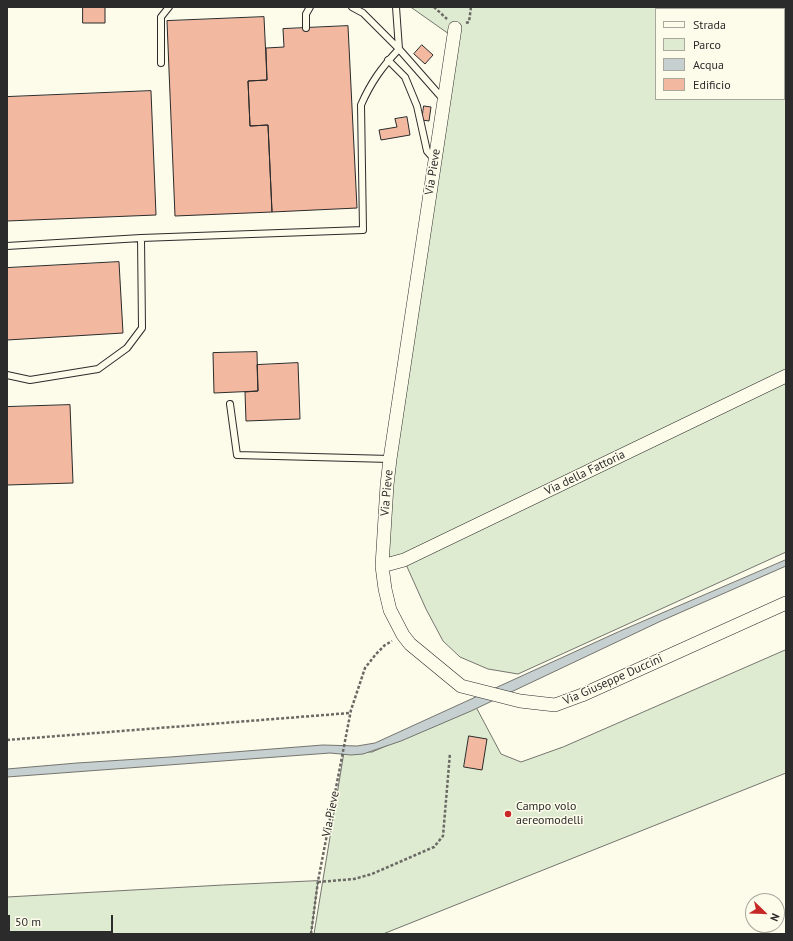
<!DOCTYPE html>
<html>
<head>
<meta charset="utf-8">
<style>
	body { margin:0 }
	#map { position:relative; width:793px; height:941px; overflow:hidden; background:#fdfbea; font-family:"PT Sans",sans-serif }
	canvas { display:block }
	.frame { position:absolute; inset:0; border:8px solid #2b2b2b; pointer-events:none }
	.legend { position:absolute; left:655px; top:8px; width:130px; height:92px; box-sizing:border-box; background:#fdfbea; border:1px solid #a9a89e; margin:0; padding:5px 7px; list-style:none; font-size:12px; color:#2b2b2b }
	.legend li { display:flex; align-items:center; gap:8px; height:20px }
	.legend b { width:20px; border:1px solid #a9a89e }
	.north { position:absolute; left:745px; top:893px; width:40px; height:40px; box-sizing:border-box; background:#fdfbea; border:1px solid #a9a89e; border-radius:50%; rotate:113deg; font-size:11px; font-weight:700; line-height:16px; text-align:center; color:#2b2b2b }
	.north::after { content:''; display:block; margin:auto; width:14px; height:18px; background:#c62828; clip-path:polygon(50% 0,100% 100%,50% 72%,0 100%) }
	.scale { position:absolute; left:8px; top:915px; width:105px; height:18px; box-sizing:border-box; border:2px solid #2b2b2b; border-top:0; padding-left:5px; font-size:12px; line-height:14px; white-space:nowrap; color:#2b2b2b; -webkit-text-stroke:3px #fdfbea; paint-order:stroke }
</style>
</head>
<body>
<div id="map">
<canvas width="793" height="941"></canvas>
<div class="frame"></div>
<ul class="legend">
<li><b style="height:5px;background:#fdfbea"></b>Strada</li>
<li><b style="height:11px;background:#deebd1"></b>Parco</li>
<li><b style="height:11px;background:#c7d0d0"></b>Acqua</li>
<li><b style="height:11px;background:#f2b8a0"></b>Edificio</li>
</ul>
<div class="north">N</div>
<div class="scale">50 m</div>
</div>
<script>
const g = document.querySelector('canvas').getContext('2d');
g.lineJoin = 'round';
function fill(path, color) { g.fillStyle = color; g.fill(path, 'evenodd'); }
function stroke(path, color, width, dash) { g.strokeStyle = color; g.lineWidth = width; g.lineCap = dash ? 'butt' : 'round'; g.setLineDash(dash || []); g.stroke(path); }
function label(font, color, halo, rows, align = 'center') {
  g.font = font + ' "PT Sans",sans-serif'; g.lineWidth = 3; g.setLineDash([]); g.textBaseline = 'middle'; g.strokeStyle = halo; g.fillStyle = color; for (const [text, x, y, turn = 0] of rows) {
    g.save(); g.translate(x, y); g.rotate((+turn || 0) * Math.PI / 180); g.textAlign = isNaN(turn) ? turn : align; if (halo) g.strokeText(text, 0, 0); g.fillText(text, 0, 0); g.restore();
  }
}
const green = new Path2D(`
	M411,7h375v545l-268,122 -30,-5 -28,-12 -17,-16 -17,-32 -22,-49 -22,6 5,-81 67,-447zM656,9h128v90h-128z
	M786,650v123l-403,161h-69l30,-182h28l104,-45 25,47 20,8 42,-15z
	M318,881l-7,53h-304v-37l216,-12z`);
const water = new Path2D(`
	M786,560v6l-125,55 -190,90 -70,30 -38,13 -12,1 -21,-2 -323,24v-8l70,-6 93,-6 153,-12 34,1 18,-3 243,-111z`);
const building = new Path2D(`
	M83,7h22v16h-22z
	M264,17l3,63 -19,1 2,45 18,-1 4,87 -97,4 -8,-195z
	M348,26l9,182 -85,4 -4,-87 -18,1 -2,-45 19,-1 -1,-32 18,-1 -1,-18z
	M422,45l11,10 -8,9 -11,-10z
	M151,91l5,124 -149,6v-124z
	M424,106l7,1 -2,14 -7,-1z
	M407,117l3,18 -29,5 -2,-10 18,-3 -2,-8z
	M119,262l4,71 -116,7v-72z
	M257,352l1,39 -44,2 -1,-40z
	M298,363l2,56 -54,2 -1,-29 13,-1 -1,-26z
	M70,405l3,78 -66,2v-78z
	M469,736l18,3 -5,31 -18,-3z`);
const path = new Path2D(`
	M434,7l13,12
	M466,23l3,-1 2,-15
	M7,740l343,-27
	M318,882l36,-3 18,-5 62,-27 9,-11 7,-83
	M311,934l7,-53 33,-171 14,-42 11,-14 9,-9 7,-4`);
const service = new Path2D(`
	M352,7l11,6 36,36 44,50
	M306,28v-14l4,-7
	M388,60l17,17 12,29 10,45 7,8
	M161,63v-46l8,-10
	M7,246l134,-8 222,-8 -2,-125c10,-23 21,-38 38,-56l-3,-42
	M7,375l23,5 68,-11 29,-21 15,-20 -1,-90
	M230,404l7,51 153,4`);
const minor = new Path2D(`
	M455,28l-65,431 -3,26 -5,81 3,23 5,21 13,25 7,9 51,42 59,15 35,4 27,-10 204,-92
	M382,566l22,-6 382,-184`);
const markers = [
	[508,814,4,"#c62828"]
];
const streetNames = [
	["Via Pieve",433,172,-81],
	["Via della Fattoria",585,473,-26],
	["Via Pieve",387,493,-85],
	["Via Giuseppe Duccini",613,680,-24],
	["Via Pieve",331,814,-79]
];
const poiNames = [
	["Campo volo",516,807],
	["aereomodelli",516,821]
];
fill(green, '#deebd1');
stroke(green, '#74746e', 1);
fill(water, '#c7d0d0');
stroke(water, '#74746e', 1);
fill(building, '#f2b8a0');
stroke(building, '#2b2b2b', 1);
stroke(service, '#2b2b2b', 8);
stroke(minor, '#2b2b2b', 14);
stroke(path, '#6a6964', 2.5, [3, 2]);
stroke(service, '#fdfbea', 6);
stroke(minor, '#fdfbea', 13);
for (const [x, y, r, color] of markers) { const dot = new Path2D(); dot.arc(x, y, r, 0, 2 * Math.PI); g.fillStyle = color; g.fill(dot); stroke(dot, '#fdfbea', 1.5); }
label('12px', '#2b2b2b', '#fdfbea', streetNames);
label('12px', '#2b2b2b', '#fdfbea', poiNames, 'left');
</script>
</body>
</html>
